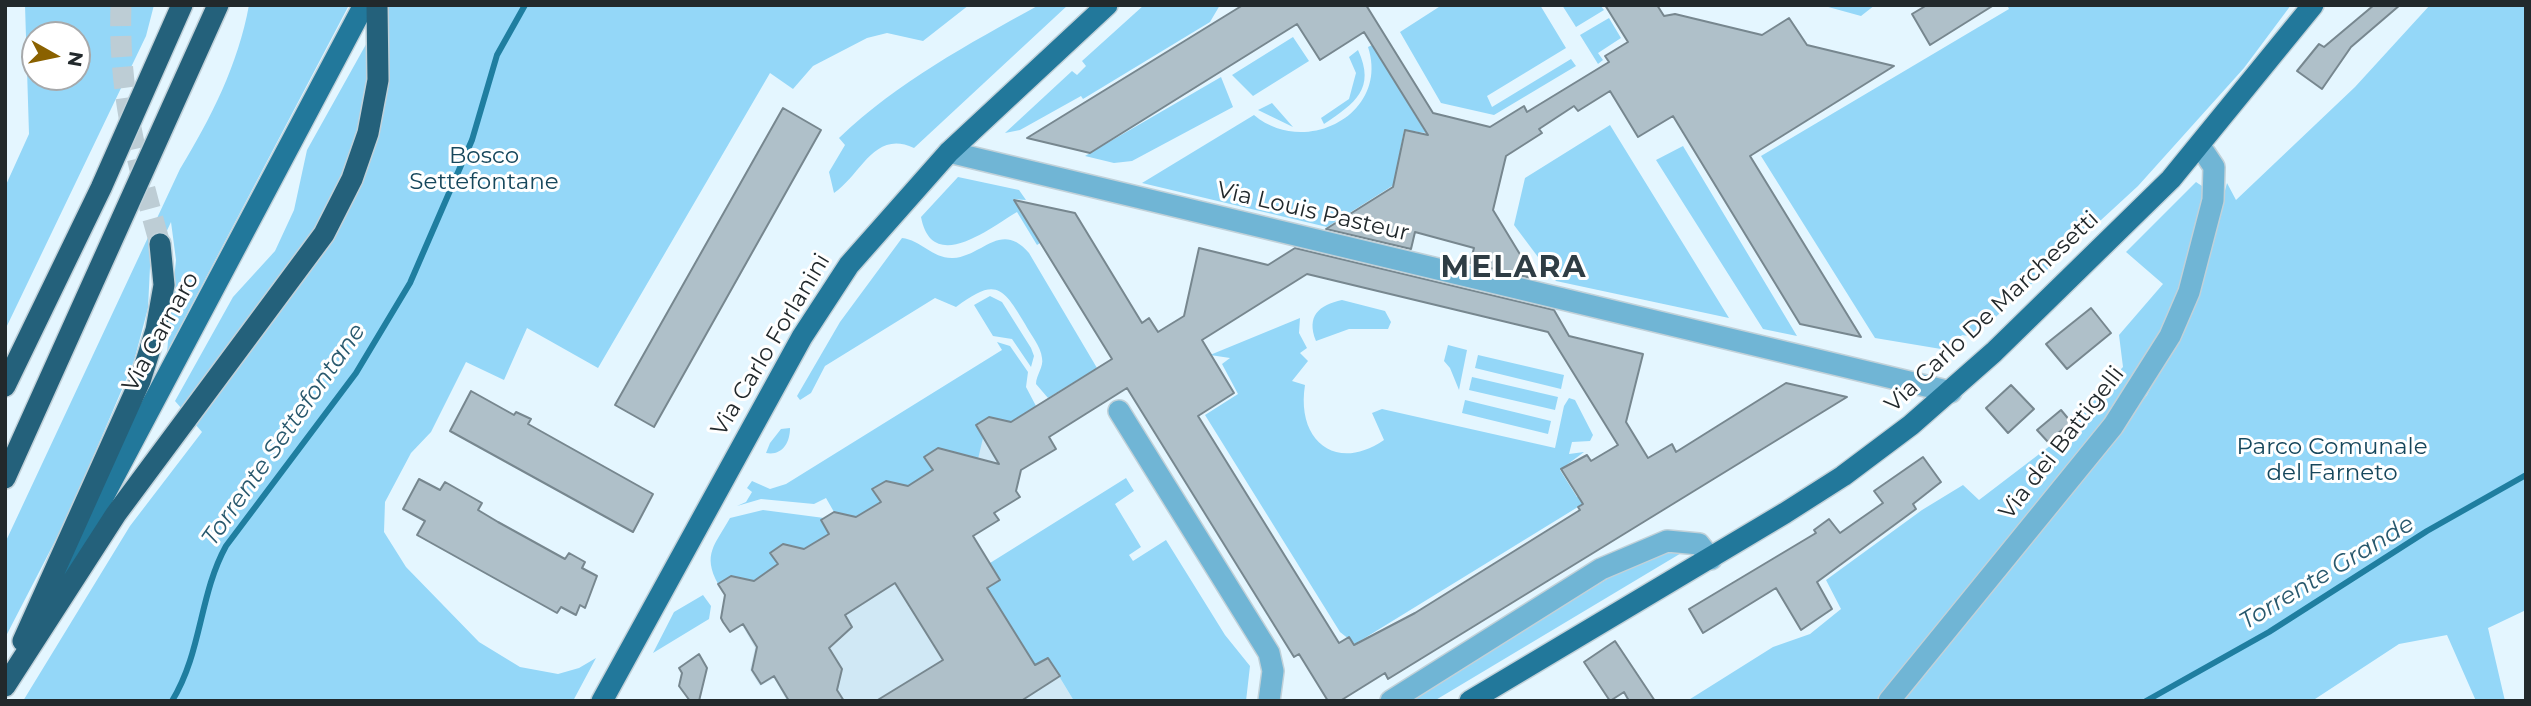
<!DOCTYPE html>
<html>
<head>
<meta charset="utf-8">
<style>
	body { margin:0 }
	#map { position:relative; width:2531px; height:706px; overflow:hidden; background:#e4f6ff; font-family:Montserrat,sans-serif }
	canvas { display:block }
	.frame { position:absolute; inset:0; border:7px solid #22292c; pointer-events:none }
	.north { position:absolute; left:21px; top:21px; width:70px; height:70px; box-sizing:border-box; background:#fff; border:2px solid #a7a9ab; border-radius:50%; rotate:99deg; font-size:19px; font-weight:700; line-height:28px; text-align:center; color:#22292c }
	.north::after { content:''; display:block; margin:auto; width:24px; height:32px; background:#8a6100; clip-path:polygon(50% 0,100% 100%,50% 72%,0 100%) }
</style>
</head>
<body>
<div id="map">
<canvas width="2531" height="706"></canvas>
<div class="frame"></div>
<div class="north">N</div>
</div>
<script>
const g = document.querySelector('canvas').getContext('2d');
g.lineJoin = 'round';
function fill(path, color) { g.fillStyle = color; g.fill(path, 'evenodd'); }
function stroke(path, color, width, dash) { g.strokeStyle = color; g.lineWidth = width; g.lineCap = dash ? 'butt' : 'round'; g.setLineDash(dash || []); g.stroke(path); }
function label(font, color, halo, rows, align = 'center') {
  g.font = font + ' Montserrat,sans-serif'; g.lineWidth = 6; g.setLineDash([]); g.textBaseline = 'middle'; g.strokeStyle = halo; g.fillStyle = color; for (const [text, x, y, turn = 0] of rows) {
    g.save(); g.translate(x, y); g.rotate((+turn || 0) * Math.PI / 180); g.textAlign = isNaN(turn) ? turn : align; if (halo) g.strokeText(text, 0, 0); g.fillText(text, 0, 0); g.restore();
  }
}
const built = new Path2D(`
	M1035,407l21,42 -35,21 -5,21 4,6 -25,15 4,8 -26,16 27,44 -12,9 47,76 13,-7 26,43h-287l-13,-23 -14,8 -10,-16 5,-22 -13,-23 -12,7 -9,-14 4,-23 -7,-11 13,-8 23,5 24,-16 -8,-12 13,-9 21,5 25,-16 -8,-12 3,-3 56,-16 -8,-13 14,-8 22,5 24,-16 -8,-13 65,-40z`);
const green = new Path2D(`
	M25,5h129l-8,31 -141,294v-143l24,-53zM35,35h42v42h-42z
	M249,5h100l-182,347 9,-92 -5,-38 -21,45 -2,41 -14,53 -66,155 -63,122v-95l175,-374c31,-51 58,-104 69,-164z
	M388,5h581l-46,36 -36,-8 -20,5 -54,28 -20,23 -23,-16 -172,295 -71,-40 -23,52 -38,-18 -35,70 -20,21 -26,49 -1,30 22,35 73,75 41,25 38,7 21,-6 17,-10 -23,43h-550l107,-175 72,-94 -27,-31 58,-104 42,-46 19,-41 13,-60z
	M1039,5h29l-154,143c-40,-19 -53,27 -80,45l-5,-21 16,-27 -6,-7c60,-57 128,-93 200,-133z
	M1144,5h76l-10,17 -127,77 -2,-3 -61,34 -15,3 67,-62 5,4 9,-9 -4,-5z
	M1442,5h98l26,43 -79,48 5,11 79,-48 5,7 -82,49 -53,-12 -41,-71z
	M1562,5h38l4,5 -28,17z
	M1821,5h54l-14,11z
	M2007,5h284l-47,63 -106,118 -164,151 -12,-2 -15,15 -72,-12 -114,-182 248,-147z
	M2430,5h96v605l-38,18 17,73h-29l-29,-66 -48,9 -87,57h-411l107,-128 139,-178 49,-94 31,-118 9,17 119,-113z
	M1609,18l12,20 -23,15 5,7 -5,4 -18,-29z
	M1293,37l16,24 -56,35 -21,-21z
	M1372,45l54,88 -22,-3 -7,37 19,4 -89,56 -185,-44 112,-68c51,43 136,-1 114,-68z
	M1358,50c18,39 -3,53 -34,74l-3,-6 28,-19 7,-26 -7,-16z
	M1221,77l12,30 -101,54 -18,2 -29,-7z
	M1272,103l21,24 -35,-17z
	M1610,125l119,193 -173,-37 -42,-56 11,-47z
	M1683,146l114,190 -34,-7 -107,-169z
	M958,177l61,13 7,10 -13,-1 27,44 -3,2 -20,-33c-27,16 -85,63 -96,5z
	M2196,182l9,6 -30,120 -39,71 -52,70 -208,252h-189l86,-54 37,-13 31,-25 -15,-29 96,-70 41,-25 16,15 97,-74 4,-15 43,-44 -4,-32 44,-51 -37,-32z
	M902,238c19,2 31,21 51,20 30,-2 48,-38 76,-5l68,115 -49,30 -12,-14c0,-9 8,-17 6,-26 -1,-11 -11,-23 -17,-34 -23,-39 -30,-46 -69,-17l-21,-9 -110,68 -14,27 -11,7 -3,-4 43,-74z
	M990,296l12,6 29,46 3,8 -3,11 -19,-28 -19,-3 -19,-31z
	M1342,300l43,11 6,11 -3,7h-39l-33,12c-10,-25 3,-36 26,-41z
	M1300,318l-1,15 8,15 -7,5 8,8 -16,20 13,4c-9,56 31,88 79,55l-12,-27 10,-4 173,39 9,-42 5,-8 6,2 18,35 -3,6 -18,1 -3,12 15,-2 -24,18 17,27 4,-1 5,6 -231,142 -15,-12 -135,-217 33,-21 -16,-30 8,-6 -20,-3z
	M997,342l13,4 18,26 -2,15 10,19 -25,16 -22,-5 -13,8 7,13 -5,21 -54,-2 9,13 -25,16 -22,-5 -13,7 8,14 -25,15 -22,-5 -8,-14 -12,6 -53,-5 -24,7 9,-4 6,-10 -5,-4 5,-7 18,8 16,-5 216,-134z
	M1448,345l19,5 -8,40 -9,-22 -6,-7z
	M1478,355l86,20 -3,14 -86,-21z
	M1472,377l86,20 -3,13 -86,-20z
	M1465,400l86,21 -3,13 -86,-21z
	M790,428c0,15 -8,28 -24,25l4,-10 11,-14z
	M1126,478l8,13 -19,13 26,43 -12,8 4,6 33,-21 59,95 25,31 -4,35h-172l-26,-43 -13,7 -48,-77 13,-8 -10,-17z
	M763,510l61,8 -3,3 8,13 -25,15 -22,-5 -12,9 8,11 -24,17 -23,-5 -13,8c-16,-30 -3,-39 12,-66z
	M1667,551l16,1 -249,149h-27l236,-144z
	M703,595l8,11 -2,13 -56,34 21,-41z`);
const stream = new Path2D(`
	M172,701c30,-49 27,-106 54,-155l130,-173 54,-90 62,-143 25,-85 28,-50
	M2146,701l123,-69 158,-101 99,-56`);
const building = new Path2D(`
	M1243,5h123l67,108 57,14 34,-21 3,6 82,-50 -4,-6 23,-14 -23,-37h52l7,11 11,-2 87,21 27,-17 18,27 87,21 -144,90 111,181 -61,-13 -127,-208 -35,21 -28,-46 -32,20 -4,-5 -35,23 3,4 -36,23 -13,54 42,69 -65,-16 4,-15 -59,-16 -4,17 -85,-20 67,-42 12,-57 23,5 -64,-103 -44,28 -23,-36 -207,129 -63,-15z
	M1927,5h67l-64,40 -18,-31z
	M2374,5h26l-49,42 -29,42 -25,-18 22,-27 5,3z
	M783,108l38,22 -167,297 -39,-22z
	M1014,200l61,13 67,110 7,-5 9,14 26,-16 15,-68 69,17 27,-17 259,62 15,26 74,18 -17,68 22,36 24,-14 4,8 110,-69 61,14 -459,282 -3,-6 -45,28h-12l-29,-47 -5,3 -167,-269 -78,49 7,12 -35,21 -5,21 4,6 -26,16 5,7 -26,16 27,44 -13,8 48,77 13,-7 12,18 -39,25h-145l67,-41 -48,-77 -50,32 7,12 -23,21 13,21 -5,21 7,11h-55l-15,-25 -13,8 -9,-14 5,-23 -14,-23 -13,8 -7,-10 -2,-4 4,-23 -7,-11 13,-8 23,5 24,-17 -8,-11 13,-9 21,5 25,-15 -8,-14 13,-8 22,5 25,-15 -9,-13 14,-8 22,5 25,-16 -9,-13 14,-9 61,16 -23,-39 13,-8 22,5 101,-63zM1307,274l241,58 70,113 -27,16 -4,-6 -26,14 22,35 -5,3 2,3 -165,103 -61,32 -5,-8 -10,6 -141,-227 36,-23 -32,-53z
	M2091,308l20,25 -44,36 -21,-25z
	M2011,385l23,24 -26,24 -22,-25z
	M471,391l43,24 2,-3 15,7 -3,5 125,70 -20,38 -183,-101z
	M2061,410l10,12 -23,20 -11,-12z
	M1923,457l18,25 -28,22 3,5 -99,73 15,27 -31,21 -25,-42 -73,45 -14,-24 127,-76 -2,-3 15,-11 11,14 43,-30 -9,-12z
	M419,479l21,11 5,-8 37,21 -4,7 20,12 67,37 4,-6 16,9 -3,6 15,8 -12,32 -5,-3 -4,10 -15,-8 -4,6 -140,-78 8,-14 -22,-12z
	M1615,641l40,60h-26l-5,-9 -14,9 -26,-39z
	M699,654l8,14 -8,33h-9l-11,-15 3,-13 -3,-5z`);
const highwayTunnel = new Path2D(`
	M121,5c-3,86 16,158 39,239`);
const minor = new Path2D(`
	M949,152l1002,240
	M1119,411l150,242 4,18 -4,30
	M1391,701l210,-132 66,-28 32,3 12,15
	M1889,701l224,-275 57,-90 19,-44 24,-92 1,-33 -14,-21`);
const major = new Path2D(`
	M66,567l298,-562
	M602,701l200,-364 47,-72 100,-113 158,-147
	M1470,701l315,-188 58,-37 68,-51 83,-73 177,-173 142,-174`);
const highway = new Path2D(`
	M5,386l96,-198 81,-183
	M5,478l213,-473
	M23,641l117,-260 16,-51 8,-45 -4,-41
	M5,686l111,-172 208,-280 28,-55 16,-46 10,-53 -1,-75`);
const parkNames = [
	["Bosco",484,156],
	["Settefontane",484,182],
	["Parco Comunale",2332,447],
	["del Farneto",2332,473]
];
const streetNames = [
	["Via Louis Pasteur",1313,212,13],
	["Via Carlo De Marchesetti",1992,312,-43],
	["Via Carnaro",161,332,-61],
	["Via Carlo Forlanini",771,345,-59],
	["Via dei Battigelli",2062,443,-52]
];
const waterNames = [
	["Torrente Settefontane",284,435,-55],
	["Torrente Grande",2327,573,-31]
];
const districtNames = [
	["MELARA",1514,268]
];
fill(built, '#d0e8f5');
fill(green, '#94d7f8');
stroke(stream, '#1f7ea0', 6);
fill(building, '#afc0c9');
stroke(building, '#77878f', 2);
stroke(highwayTunnel, '#bdcdd5', 21, [21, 10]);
stroke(minor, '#c1d1d9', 24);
stroke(major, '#c1d1d9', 24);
stroke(highway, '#c1d1d9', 24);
stroke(minor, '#70b5d5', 21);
stroke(major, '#22789b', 21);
stroke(highway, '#24617b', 21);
label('23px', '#16475c', '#fff', parkNames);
label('23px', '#22292c', '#fff', streetNames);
label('italic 24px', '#29596e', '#fff', waterNames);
g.letterSpacing = '2px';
label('bold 30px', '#2f3d44', '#fff', districtNames);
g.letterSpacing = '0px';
</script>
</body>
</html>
